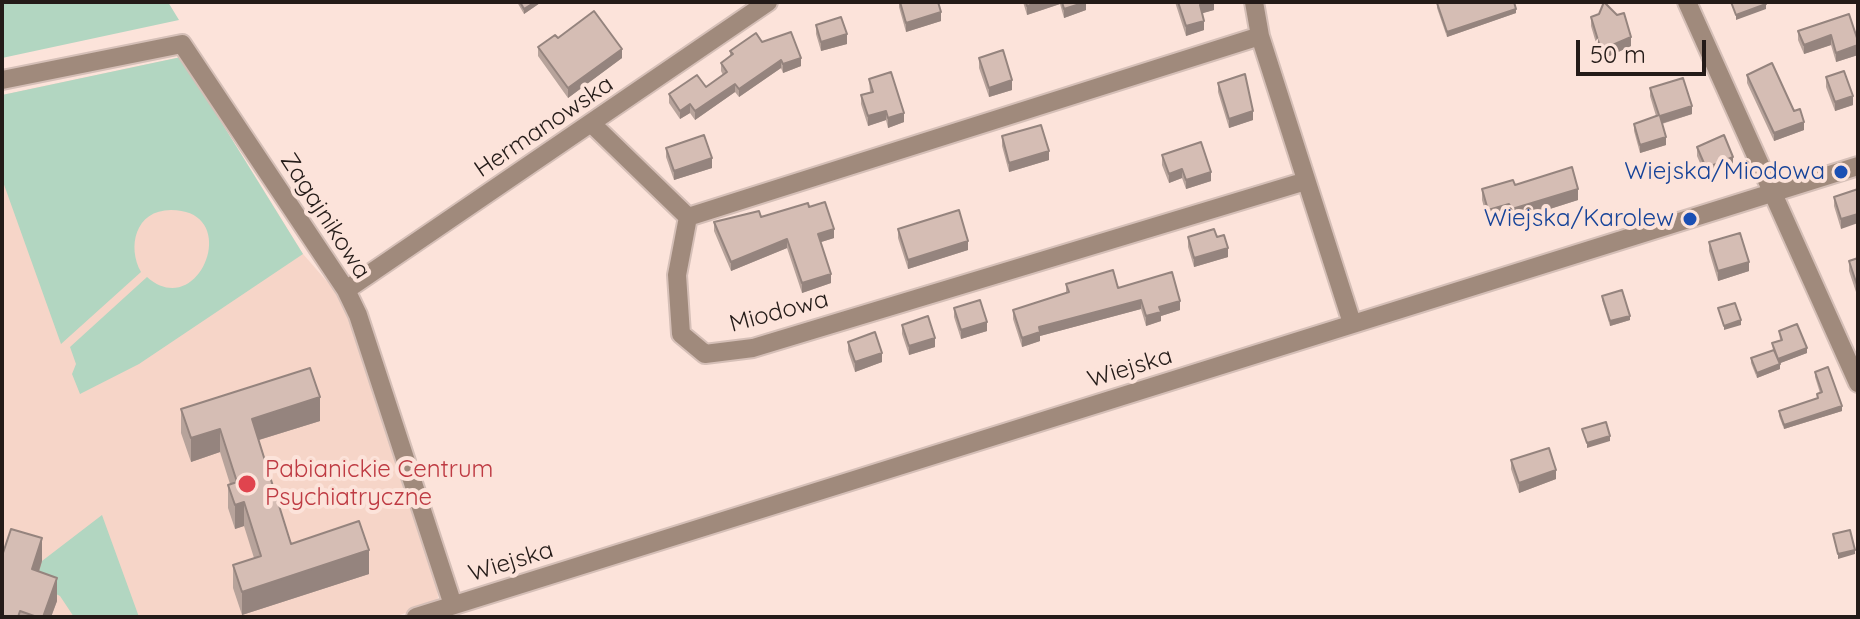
<!DOCTYPE html>
<html>
<head>
<meta charset="utf-8">
<style>
	body { margin:0 }
	#map { position:relative; width:1860px; height:619px; overflow:hidden; background:#fce3da; font-family:Quicksand,sans-serif }
	canvas { display:block }
	.frame { position:absolute; inset:0; border:4px solid #241b18; pointer-events:none }
	.scale { position:absolute; left:1576px; top:40px; width:130px; height:36px; box-sizing:border-box; border:4px solid #241b18; border-top:0; padding-left:10px; font-size:24px; line-height:28px; white-space:nowrap; color:#241b18; -webkit-text-stroke:6px #fce3da; paint-order:stroke }
</style>
</head>
<body>
<div id="map">
<canvas width="1860" height="619"></canvas>
<div class="frame"></div>
<div class="scale">50 m</div>
</div>
<script>
const g = document.querySelector('canvas').getContext('2d');
g.lineJoin = 'round';
function fill(path, color) { g.fillStyle = color; g.fill(path, 'evenodd'); }
function stroke(path, color, width, dash) { g.strokeStyle = color; g.lineWidth = width; g.lineCap = dash ? 'butt' : 'round'; g.setLineDash(dash || []); g.stroke(path); }
function label(font, color, halo, rows, align = 'center') {
  g.font = font + ' Quicksand,sans-serif'; g.lineWidth = 8; g.setLineDash([]); g.textBaseline = 'middle'; g.strokeStyle = halo; g.fillStyle = color; for (const [text, x, y, turn = 0] of rows) {
    g.save(); g.translate(x, y); g.rotate((+turn || 0) * Math.PI / 180); g.textAlign = isNaN(turn) ? turn : align; if (halo) g.strokeText(text, 0, 0); g.fillText(text, 0, 0); g.restore();
  }
}
const built = new Path2D(`
	M181,57l122,197 41,47 93,285 1,12 -7,7 -38,12h-391v-522z`);
const green = new Path2D(`
	M2,2h166l11,18 -177,38z
	M181,57l122,197 -164,110 -59,30 -8,-20 4,-10 -6,-17 77,-70c52,46 97,-67 24,-67 -36,0 -44,37 -30,62l-80,72 -59,-165v-84z
	M102,515l37,102h-65l-14,-21 -25,-13 7,-22z`);
const minor = new Path2D(`
	M1254,2l6,34 92,287
	M1687,2l171,381
	M1260,36l-572,181 -11,58 4,59 24,20 48,-6 553,-167
	M2,80l180,-36 164,246 12,25 95,290
	M591,123l97,94
	M346,290l422,-288
	M416,617l1442,-451`);
const wall = new Path2D(`
	M517,2h23v1l-16,11z
	M899,2h39l3,19 -35,11 -7,-25z
	M1023,2h63v8l-22,8 -4,-14 -33,11z
	M1175,2h39v8l-12,3 2,17 -18,6z
	M1437,3l79,10 -69,24 -10,-29z
	M1617,15l14,31 -30,14 -10,-34v-9z
	M816,25l31,19 -26,7 -5,-17z
	M1798,31l60,10v14l-22,7 -5,-17 -27,9 -6,-14z
	M558,38l64,20 -54,40 -30,-42v-9z
	M762,42l39,24 -18,7 -2,-5 -42,29 -4,-5 -40,28 -5,-7 -10,6 -11,-16v-9l37,-7 17,-12 -2,-4v-8l9,-7v-5z
	M979,58l33,32 -23,7 -10,-29z
	M1747,75l47,36 10,19 -30,11 -27,-58z
	M1826,77l27,28 -18,6 -9,-24z
	M869,79l35,43 -16,6 -2,-8 -18,6 -7,-22v-9l9,-3z
	M1218,83l35,37 -24,8 -11,-36z
	M1650,88l42,26 -30,10 4,21 -26,8 -6,-22v-7l22,-8 -6,-20z
	M1002,136l47,24 -40,12 -7,-26z
	M1697,147l36,19 -27,11 -9,-21z
	M666,148l46,20 -38,12 -8,-23z
	M1162,155l49,26 -25,8 -4,-11 -13,5 -7,-18z
	M1515,185l63,15 -66,21 -3,-6 -21,7 -6,-22v-11z
	M1858,189l-17,40 -7,-23v-9z
	M809,207l25,31 -13,4 10,41 -29,10 -15,-45 -56,23 -17,-40v-9l47,-5z
	M898,229l70,21 -60,19 -10,-31z
	M1188,237h29l11,20 -34,10 -6,-20z
	M1709,242l40,29 -31,10 -9,-30z
	M1858,258v40l-9,-27v-10z
	M1066,284l52,4 62,22 -19,6v5l-15,5 -5,-17 -101,27v5l-18,6 -9,-28v-9l53,-17z
	M1602,296l28,24 -20,6 -8,-26z
	M954,308l33,23 -26,8 -7,-22z
	M902,325l33,22 -26,8 -7,-21z
	M1779,331l28,22 -27,10v6l-23,9 -6,-15v-5l22,-8 -1,-7 8,-3z
	M848,342l34,20 -27,10 -7,-21z
	M1815,372l27,39 -58,18 -5,-13v-5l38,-12v-5l3,-1 -5,-16z
	M181,409l139,12 -61,19 32,104 78,30 -127,41 -9,-27v-23l21,-7 -10,-32 -9,3 -7,-21v-23l2,-1 -10,-32 -29,10 -10,-29z
	M1511,460l45,19 -37,14 -8,-24z
	M42,561l-3,11 18,29 -6,16h-49z`);
const shadedWall = new Path2D(`
	M535,2l5,1 -16,11v-5z
	M1040,2h20v2l-33,11v-9z
	M1086,2v8l-22,8v-9z
	M1208,2h6v8l-14,4v-9z
	M1766,4v5l-30,11v-5z
	M1516,9v4l-69,24v-5z
	M941,12v9l-35,11v-9z
	M1204,21v9l-18,6v-10z
	M847,34v10l-26,7v-9z
	M1831,35v10l-27,9v-9z
	M1631,37v9l-30,14v-10z
	M1858,45v10l-22,7v-9z
	M622,49v9l-54,40v-10z
	M801,58v8l-18,7v-9z
	M781,60v8l-42,29v-8z
	M1012,80v10l-23,7v-9z
	M735,84v8l-40,28v-9z
	M1853,96v9l-18,6v-9z
	M690,104v9l-10,6v-8z
	M1692,106v8l-32,10v-8z
	M886,111v9l-18,6v-10z
	M1253,111v9l-24,8v-9z
	M904,113v9l-16,6v-10z
	M1804,122v8l-30,11v-8z
	M1666,137v8l-26,8v-8z
	M1049,151v9l-40,12v-9z
	M1733,157v9l-27,11v-9z
	M712,158v10l-38,12v-9z
	M1182,169v9l-13,5v-9z
	M1211,172v9l-25,8v-9z
	M1578,189v11l-66,21v-12z
	M1509,204v11l-21,7v-12z
	M1858,214v9l-17,6v-10z
	M834,229v9l-16,5v-9z
	M787,239v9l-56,23v-9z
	M968,241v9l-60,19v-9z
	M1228,248v9l-34,10v-9z
	M1749,262v9l-31,10v-10z
	M831,274v9l-29,10v-10z
	M1141,300v9l-101,27v5l-18,6v-9l17,-11z
	M1180,301v9l-19,6v5l-15,5v-10l13,-9z
	M1630,316v4l-20,6v-5z
	M1741,320v5l-17,5v-4z
	M987,322v9l-26,8v-9z
	M935,338v9l-26,8v-9z
	M1807,348v5l-29,11v-5z
	M882,353v9l-27,10v-10z
	M1780,364v5l-23,9v-5z
	M320,397v24l-68,21v-23z
	M1842,406v5l-58,18v-4z
	M220,429v23l-29,10v-24z
	M1610,436v5l-23,7v-5z
	M1556,470v9l-37,14v-10z
	M244,502v24l-9,3v-24z
	M42,538v23l-10,32v-24z
	M369,550v24l-127,41v-23z
	M1855,550v4l-17,5v-5z
	M57,578v23l-6,16h-8z`);
const building = new Path2D(`
	M520,2h15l-11,7z
	M900,2h38l3,10 -35,11z
	M1026,2h14l-13,4z
	M1062,2h24l-22,7z
	M1178,2h30l-8,3 4,16 -18,5z
	M1439,2h75l2,7 -69,23 -10,-29z
	M1604,2l13,13 7,-2 7,24 -30,13 -10,-33 8,-3z
	M1731,2h35v2l-30,11z
	M594,11l28,38 -54,39 -30,-41 17,-12 3,3z
	M1849,14l9,27v4l-22,8 -5,-18 -27,10 -6,-14z
	M841,17l6,17 -26,8 -5,-17z
	M791,32l10,26 -18,6 -2,-4 -42,29 -4,-5 -40,27 -5,-7 -10,7 -11,-17 28,-19 9,12 21,-15 -6,-9 12,-9 -3,-3 26,-18 6,9z
	M1003,50l9,30 -23,8 -10,-30z
	M1772,63l22,48 6,-2 4,13 -30,11 -27,-58z
	M1844,71l9,25 -18,6 -9,-25z
	M891,72l13,41 -16,5 -2,-7 -18,5 -7,-21 12,-3 -4,-13z
	M1245,74l8,37 -24,8 -11,-36z
	M1683,78l9,28 -32,10 6,21 -26,8 -6,-21 25,-9 -9,-27z
	M1041,125l8,26 -40,12 -7,-27z
	M704,135l8,23 -38,13 -8,-23z
	M1724,135l9,22 -27,11 -9,-21z
	M1201,142l10,30 -25,8 -4,-11 -13,5 -7,-19z
	M1572,167l6,22 -66,20 -3,-5 -21,6 -6,-21 31,-9 2,5z
	M1858,189v25l-17,5 -7,-22z
	M825,202l9,27 -16,5 13,40 -29,9 -15,-44 -56,23 -17,-40 45,-11 2,6 47,-14 1,4z
	M959,210l9,31 -60,19 -10,-31z
	M1214,229l3,8 7,-2 4,13 -34,10 -6,-21z
	M1740,233l9,29 -31,9 -9,-29z
	M1858,258v30l-9,-27z
	M1113,270l5,18 54,-16 8,29 -21,6 2,5 -15,4 -5,-16 -102,27 1,5 -18,6 -9,-28 56,-18 -3,-8z
	M1622,290l8,26 -20,5 -8,-25z
	M980,300l7,22 -26,8 -7,-22z
	M1735,303l6,17 -17,6 -6,-18z
	M928,316l7,22 -26,8 -7,-21z
	M1797,324l10,24 -29,11 -6,-16 10,-3 -3,-9z
	M875,332l7,21 -27,9 -7,-20z
	M1774,350l6,14 -23,9 -6,-15z
	M1828,367l14,39 -58,19 -5,-14 39,-13 -1,-4 5,-2 -7,-20z
	M310,368l10,29 -68,22 39,125 68,-23 10,29 -127,42 -9,-27 28,-9 -17,-54 -9,3 -7,-20 9,-3 -17,-53 -29,9 -10,-29z
	M1606,422l4,14 -23,7 -5,-14z
	M1549,448l7,22 -37,13 -8,-23z
	M11,529l31,9 -10,31 25,9 -14,39h-6l-17,-6 -2,6h-16v-64h1z
	M1850,530l5,20 -17,4 -5,-20z`);
const markers = [
	[1841,172,8,"#1a4fb4"],
	[1690,219,8,"#1a4fb4"],
	[247,484,10,"#e0444e"]
];
const streetNames = [
	["Hermanowska",544,127,-34],
	["Zagajnikowa",325,216,57],
	["Miodowa",779,312,-15],
	["Wiejska",1130,368,-17],
	["Wiejska",511,562,-17]
];
const transitNames = [
	["Wiejska/Miodowa",1825,172],
	["Wiejska/Karolew",1674,219]
];
const healthNames = [
	["Pabianickie Centrum",265,470],
	["Psychiatryczne",265,498]
];
fill(built, '#f6d5c8');
fill(green, '#b2d6c1');
stroke(minor, '#d5bfb7', 22);
stroke(minor, '#a08a7c', 18);
fill(wall, '#b7a39b');
fill(shadedWall, '#95847e');
fill(building, '#d5bdb4');
stroke(building, '#95847e', 2);
for (const [x, y, r, color] of markers) { const dot = new Path2D(); dot.arc(x, y, r, 0, 2 * Math.PI); g.fillStyle = color; g.fill(dot); stroke(dot, '#fce3da', 3); }
label('24px', '#241b18', '#fce3da', streetNames);
label('24px', '#164399', '#fce3da', transitNames, 'right');
label('24px', '#be3a42', '#fce3da', healthNames, 'left');
</script>
</body>
</html>
